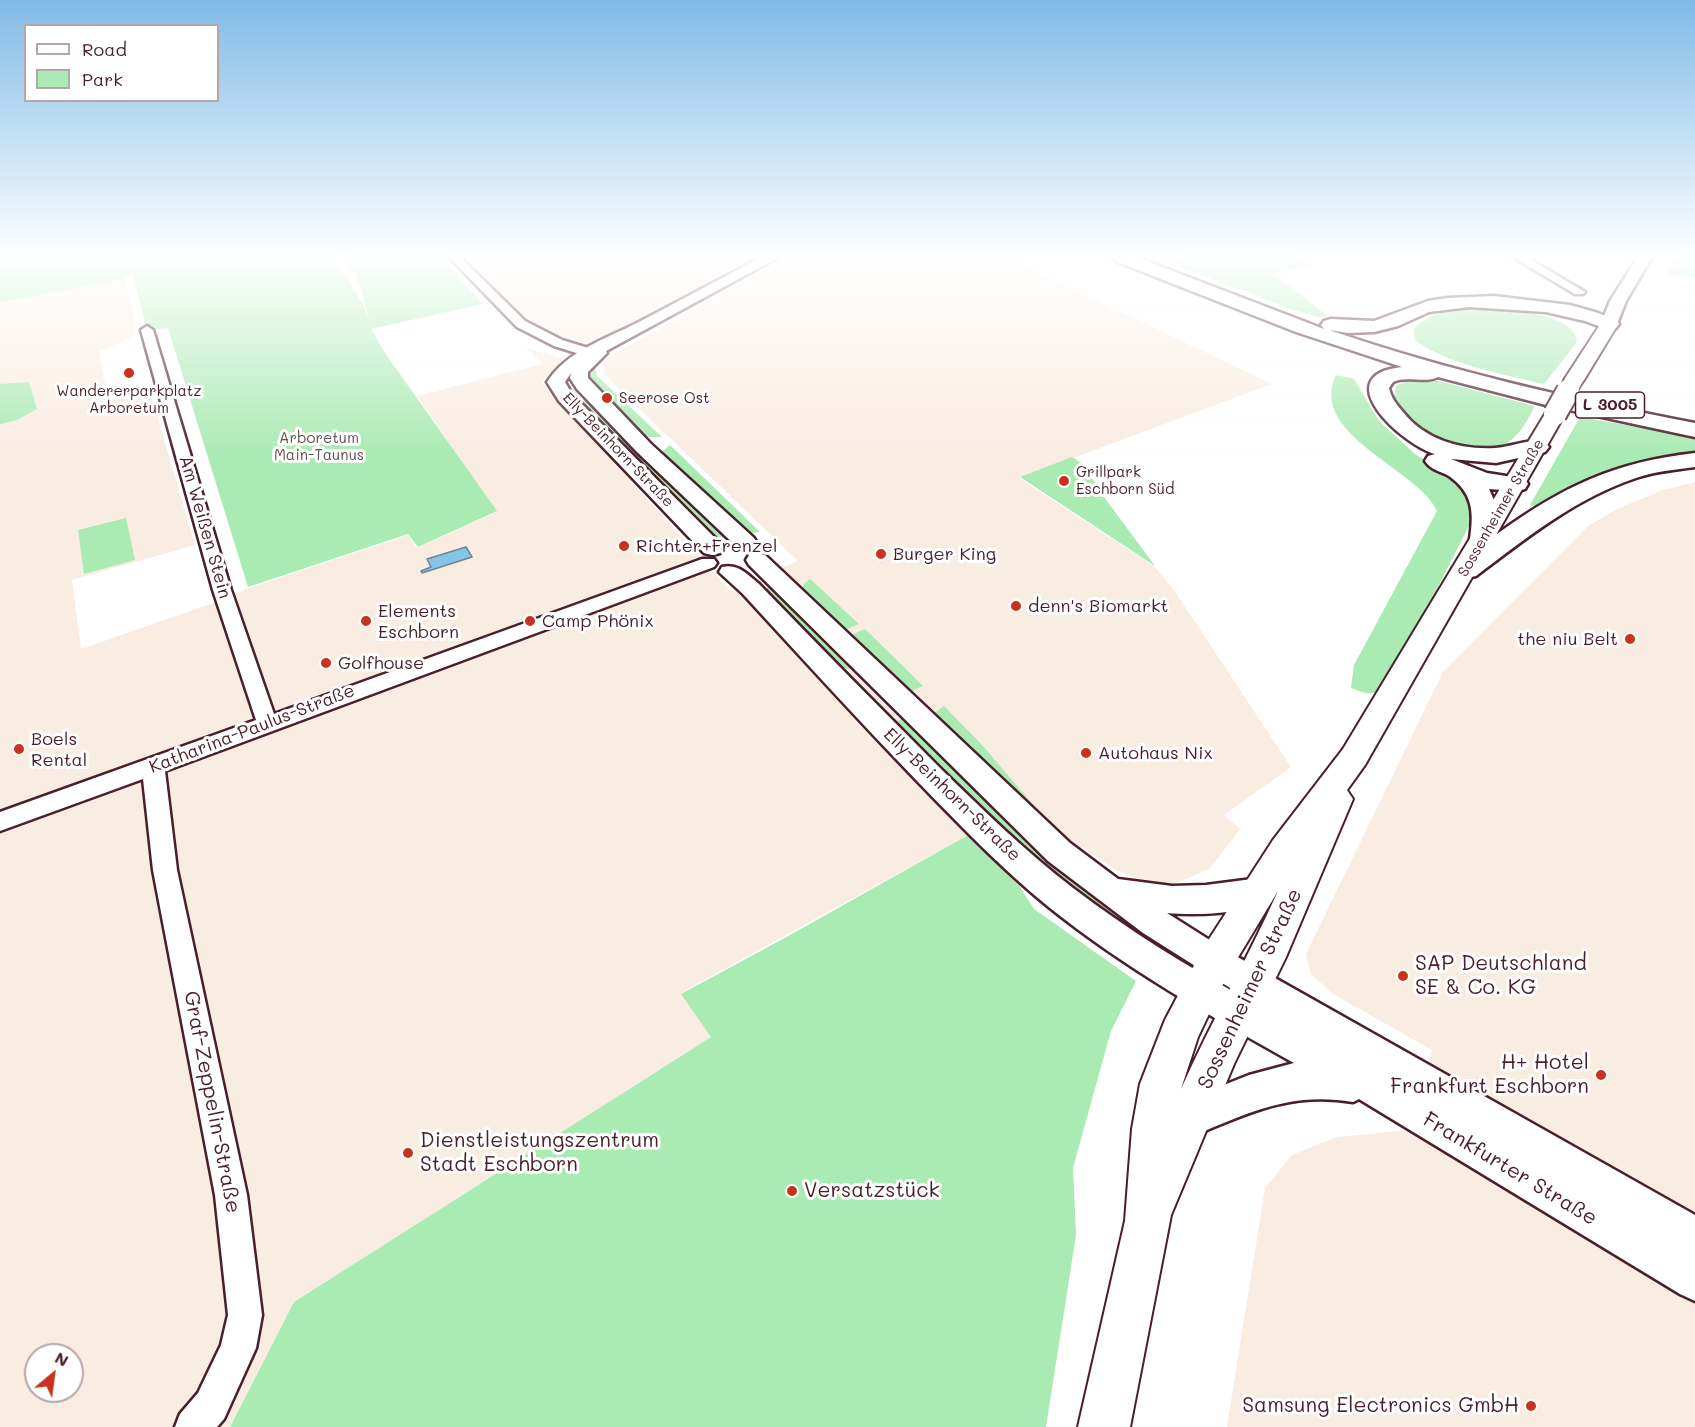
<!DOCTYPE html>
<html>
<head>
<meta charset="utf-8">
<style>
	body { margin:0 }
	#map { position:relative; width:1695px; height:1427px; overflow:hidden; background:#fff; font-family:Mali,sans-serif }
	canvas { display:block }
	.legend { position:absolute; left:24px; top:24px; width:195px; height:78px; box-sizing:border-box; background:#fff; border:2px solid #b7a5aa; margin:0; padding:8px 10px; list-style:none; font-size:18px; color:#4a1f2b }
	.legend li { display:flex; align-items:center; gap:12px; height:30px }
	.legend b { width:30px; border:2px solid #b7a5aa }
	.north { position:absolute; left:24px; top:1343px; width:60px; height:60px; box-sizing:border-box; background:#fff; border:2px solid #b7a5aa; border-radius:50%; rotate:29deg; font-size:16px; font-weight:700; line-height:24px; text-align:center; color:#4a1f2b }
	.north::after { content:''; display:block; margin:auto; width:21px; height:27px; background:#c8321e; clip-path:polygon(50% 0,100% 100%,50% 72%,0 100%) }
</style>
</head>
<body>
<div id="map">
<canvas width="1695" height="1427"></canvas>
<ul class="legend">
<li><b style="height:8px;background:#fff"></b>Road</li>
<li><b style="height:16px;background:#aaeab3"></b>Park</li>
</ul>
<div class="north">N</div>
</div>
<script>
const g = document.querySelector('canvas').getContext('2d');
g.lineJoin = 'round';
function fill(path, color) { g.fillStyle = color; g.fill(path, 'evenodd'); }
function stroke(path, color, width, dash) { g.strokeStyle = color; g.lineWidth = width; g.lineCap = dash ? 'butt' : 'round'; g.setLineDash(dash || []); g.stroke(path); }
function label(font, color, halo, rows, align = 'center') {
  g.font = font + ' Mali,sans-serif'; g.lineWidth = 6; g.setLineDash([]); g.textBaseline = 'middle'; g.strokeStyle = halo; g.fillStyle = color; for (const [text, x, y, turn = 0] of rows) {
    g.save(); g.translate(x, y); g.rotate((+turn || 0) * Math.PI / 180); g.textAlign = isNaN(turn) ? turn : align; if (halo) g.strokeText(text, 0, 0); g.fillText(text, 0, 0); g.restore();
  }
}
const built = new Path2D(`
	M480,257h273l-151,81 -17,4 -25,-4 -34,-17 -60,-57z
	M801,257h204l267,127 -253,94 135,88 19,23 118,178 -67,48 16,14 -30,39 -24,11 -18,6 -35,-8 -19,-8 -32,-22 -62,40 -52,-52 -287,158 31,43 -418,266 -64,125h-230v-1125l125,-23 8,33 1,24 -35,16 9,48 31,-7 2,7 11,-2 43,147 -123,35 9,69 144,-50 18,-9 165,-55 9,13 79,-36 -79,-116 125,-32 -15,-16 37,11 -22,23 188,209 68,-30 -177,-170 -17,-18v-13l172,-97zM36,1355h36v36h-36z
	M1695,482v945h-468l38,-239 27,-33 45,-18 75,-7 20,-80 -99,-56 -22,-20 -5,-20 137,-282 145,-146 31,-18 44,-18z`);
const green = new Path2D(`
	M0,257h332l31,47 6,16 -9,-36 -16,-27h95v4l8,4 36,39 -112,25 14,24 112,158 -79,36 -10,-13 -160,53 -80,-259 -21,2 -14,-55 -10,2 2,2 -125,23z
	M1155,257h145l12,9 -43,8 7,2 53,41h-11l-28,-8z
	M1677,257h18v21l-28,-4z
	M1473,309c24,1 102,1 104,33l-33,42c-40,-10 -96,-19 -129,-44l-1,-11c15,-17 37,-19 59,-20z
	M595,365l2,11 65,61h-15l-50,-48c-7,-8 -8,-14 -2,-24z
	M565,373l1,8 6,8 155,147 -15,5 -148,-153z
	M1336,375l18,4 25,42 36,33 44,27 18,29 -69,136 -29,47h-14l-14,-5 3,-23 83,-154c-18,-42 -130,-76 -101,-136z
	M1424,379l19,3 92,24c-6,11 -13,26 -24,34 -26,22 -81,2 -104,-18 -5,-5 -10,-13 -14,-19l3,-17 11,-5z
	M29,382l8,27 -20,11 -17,4v-40z
	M1580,417l115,20v18l-68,11 -50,16 -38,25 -9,-2z
	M670,445l90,87 -8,1 -13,-4 -76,-75v-3z
	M1072,457l11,7 21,33 51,69 -135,-89z
	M126,518l9,42 -51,14 -6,-44z
	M810,579l49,45 -14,6 -43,-41 2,-5z
	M774,585l75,78 1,6 -17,-2 -74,-76z
	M865,629l58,57 -14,6 -60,-56z
	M944,706l39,40 63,74 -113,-106z
	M904,718l139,138 93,71 -8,8 -66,-49 -171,-162z
	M968,835l52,52 14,22 102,72 -25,50 -38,137 3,67 -30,192h-816l64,-125 417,-265 -30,-43 109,-59z`);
const water = new Path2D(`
	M466,547l6,10 -50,16 -1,-2 10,-4 -4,-8z`);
const minor = new Path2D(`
	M449,257h11l65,64 37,19 39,12 1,3 -6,4 -42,-13 -37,-19z
	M1513,257h13l59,35 -2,2h-8z
	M147,326l6,4 78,260 43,124 428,-155h12l3,4 -3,4 -549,204 12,99 70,325 15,120 -6,33 -32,71 -7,8h-42l5,-13 18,-21 23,-48 7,-30 -13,-120 -62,-325 -10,-91 -143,52v-19l256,-92 -43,-130 -72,-260z`);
const tertiary = new Path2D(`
	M762,257h17l-173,94 1,2 -19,19v6l63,66 103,94 3,5 -3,5 -8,2 -8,-2 -101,-96 -60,-63 -7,-11 1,-5 -6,9 7,12 148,149 3,5 -3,5 -8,2 -8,-2 -145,-152 -12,-19c21,-32 59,-43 92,-60 41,-22 82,-43 123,-65z
	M1638,257h14l-26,44 -9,23 -2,3h-12l-2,-3 9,-23z
	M757,553l8,2 305,288 48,36 54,7 34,-1 54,-7 11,4 5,10 -5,10c-31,11 -71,14 -104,11l60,38 468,264v86l-15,-7 -321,-195 -6,3c-63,-11 -107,12 -163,35l-14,-5 -5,-14 5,-14 73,-29 45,-12c-84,-47 -169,-95 -244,-155 -47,-38 -89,-82 -131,-125 -60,-62 -118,-126 -176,-189l-24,-22 3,-5c16,-4 25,7 37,17 60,62 121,124 182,185 42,41 85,83 132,119 55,42 115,79 176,112l-106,-67 -95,-72 -299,-296 -3,-5 3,-5z`);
const secondary = new Path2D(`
	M1609,319l6,1 3,4 -34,56 -3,4h-14l-3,-4 39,-60z
	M1555,408l7,2 3,4 -200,351 -18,25 6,9 -67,158 -52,107 -63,151 -41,212h-52l47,-206 7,-92 8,-45 25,-64 37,-70 71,-110 70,-91 202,-335 3,-4zM1278,891c-30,67 -67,131 -97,198l17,-52 30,-63z`);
const trunk = new Path2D(`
	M1113,257h23l188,72 -3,-4 3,-4 7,-2 43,2 54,-20 19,-3 47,-2 76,9 28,8 18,7 3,4 -3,4 -7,2 -24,-9 -39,-9 -77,-5 -40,5 -31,14 -24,6 -26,1 -19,-3c120,41 242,69 366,93v14l-149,-32 -108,-28c-14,7 -31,-2 -45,5l-4,6c2,10 8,17 14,24 22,28 58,38 92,36 17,-1 34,-10 50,-6l4,5 -4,5 -49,11 -45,-4 36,14 38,6 3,5 -3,5 -9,2 -27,-2 9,20 -1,25c65,-47 117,-72 198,-81v14c-20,3 -40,4 -59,11 -60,20 -110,60 -160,98l-10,2 -10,-2 -4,-6 4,-6 24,-18 -6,-1 -4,-6c4,-27 3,-46 -21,-63 -9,-5 -18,-6 -24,-15l3,-5 7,-2c-34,-10 -109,-79 -33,-87l-106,-35 -181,-71z`);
const secondaryBridgeFar1 = new Path2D(`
	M1567,392l7,-12`);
const secondaryBridge = new Path2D(`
	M1555,414l13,-23`);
const markers = [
	[129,373,6,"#c8321e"],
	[607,398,6,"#c8321e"],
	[1064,481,6,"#c8321e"],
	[624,546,6,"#c8321e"],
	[881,554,6,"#c8321e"],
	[1016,606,6,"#c8321e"],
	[366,621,6,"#c8321e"],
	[530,621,6,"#c8321e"],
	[1630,639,6,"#c8321e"],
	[326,663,6,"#c8321e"],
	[19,749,6,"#c8321e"],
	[1086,753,6,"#c8321e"],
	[1403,976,6,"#c8321e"],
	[1601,1075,6,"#c8321e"],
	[408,1153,6,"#c8321e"],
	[792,1191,6,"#c8321e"],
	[1531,1406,6,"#c8321e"]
];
const farPoinames = [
	["Wandererparkplatz",129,391,"center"],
	["Arboretum",129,408,"center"],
	["Seerose Ost",619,398],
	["Grillpark",1076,472],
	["Eschborn Süd",1076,489]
];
const farParknames = [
	["Arboretum",319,438],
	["Main-Taunus",319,455]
];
const farStreetnames = [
	["Elly-Beinhorn-Straße",618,450,46],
	["Sossenheimer Straße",1501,508,-60]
];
const shields = [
	[1610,405,69]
];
const shieldNames = [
	["L 3005",1610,405]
];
const streetNames = [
	["Am Weißen Stein",205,527,74],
	["Katharina-Paulus-Straße",252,729,-21],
	["Elly-Beinhorn-Straße",952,795,44]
];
const poiNames = [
	["Richter+Frenzel",636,546],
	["Burger King",893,554],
	["denn's Biomarkt",1028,606],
	["Elements",378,611],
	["Eschborn",378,632],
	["Camp Phönix",542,621],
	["the niu Belt",1618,639,"right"],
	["Golfhouse",338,663],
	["Boels",31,739],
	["Rental",31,760],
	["Autohaus Nix",1098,753]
];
const nearPoinames = [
	["SAP Deutschland",1415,964],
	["SE & Co. KG",1415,988],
	["H+ Hotel",1589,1063,"right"],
	["Frankfurt Eschborn",1589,1087,"right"],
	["Dienstleistungszentrum",420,1141],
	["Stadt Eschborn",420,1165],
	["Versatzstück",804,1191],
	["Samsung Electronics GmbH",1519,1406,"right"]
];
const nearStreetnames = [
	["Sossenheimer Straße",1250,989,-65],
	["Graf-Zeppelin-Straße",212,1102,79],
	["Frankfurter Straße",1510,1169,31]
];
fill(built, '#f9ece1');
fill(green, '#aaeab3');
fill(water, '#85c6e6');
stroke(water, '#6d839b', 1.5);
stroke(minor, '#4a1f2b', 5);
stroke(tertiary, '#4a1f2b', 5);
stroke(secondary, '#4a1f2b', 4);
stroke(trunk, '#4a1f2b', 5);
fill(minor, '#fff');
fill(tertiary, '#fff');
fill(secondary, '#fff');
fill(trunk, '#fff');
stroke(secondaryBridgeFar1, '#4a1f2b', 20, []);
stroke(secondaryBridge, '#4a1f2b', 26, []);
stroke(secondaryBridgeFar1, '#fff', 17);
stroke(secondaryBridge, '#fff', 22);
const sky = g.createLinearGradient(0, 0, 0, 457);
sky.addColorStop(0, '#80bbe7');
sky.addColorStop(0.56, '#fff');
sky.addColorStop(1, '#ffffff00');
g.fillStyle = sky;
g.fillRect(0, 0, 1695, 457);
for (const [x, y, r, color] of markers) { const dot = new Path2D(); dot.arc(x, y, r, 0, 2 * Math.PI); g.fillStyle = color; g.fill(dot); stroke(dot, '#fff', 2); }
label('15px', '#4a1f2b', '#fff', farPoinames, 'left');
label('15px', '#62524d', '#fff', farParknames);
label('15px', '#4a1f2b', '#fff', farStreetnames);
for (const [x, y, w] of shields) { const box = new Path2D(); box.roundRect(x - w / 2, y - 13, w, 26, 4.5); g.fillStyle = '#fff'; g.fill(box); stroke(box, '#4a1f2b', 1.5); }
label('bold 16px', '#4a1f2b', null, shieldNames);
label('18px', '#4a1f2b', '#fff', streetNames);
label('18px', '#4a1f2b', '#fff', poiNames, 'left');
label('21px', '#4a1f2b', '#fff', nearPoinames, 'left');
label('21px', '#4a1f2b', '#fff', nearStreetnames);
</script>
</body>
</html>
